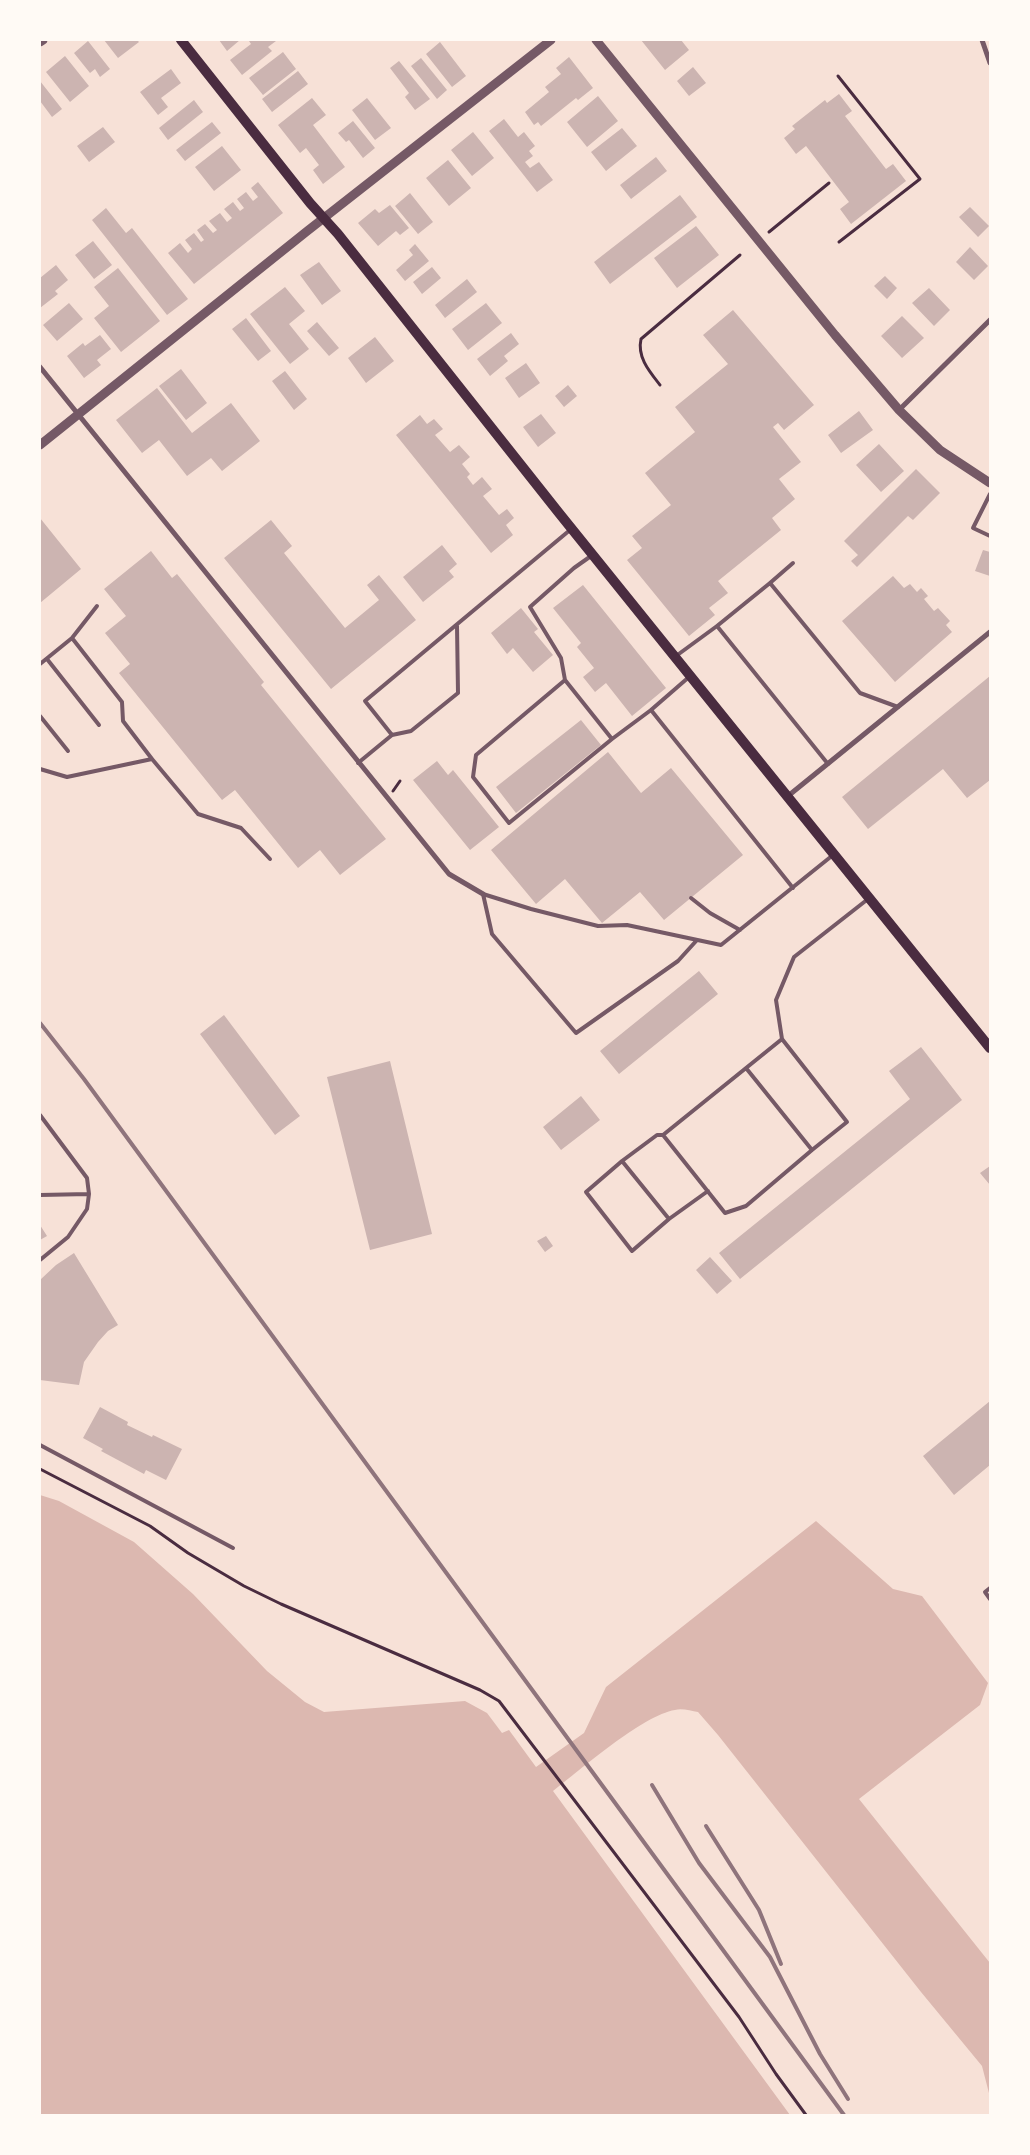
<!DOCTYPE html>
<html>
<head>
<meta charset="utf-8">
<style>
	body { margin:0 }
	#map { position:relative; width:1030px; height:2155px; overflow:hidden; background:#f7e1d7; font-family:"Golos Text",sans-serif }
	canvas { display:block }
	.frame { position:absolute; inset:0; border:41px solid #fffaf5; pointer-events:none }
</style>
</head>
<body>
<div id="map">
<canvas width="1030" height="2155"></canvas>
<div class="frame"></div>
</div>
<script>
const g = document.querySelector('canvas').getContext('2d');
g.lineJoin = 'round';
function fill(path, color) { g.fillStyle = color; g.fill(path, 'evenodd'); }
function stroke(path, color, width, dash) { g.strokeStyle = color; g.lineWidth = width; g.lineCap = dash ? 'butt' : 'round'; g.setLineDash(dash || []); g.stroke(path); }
const water = new Path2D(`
	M40,1495l19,6 75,41 59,52 74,77 38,31 19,10 141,-11 22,12 15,20 7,-3 27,37 48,-34 22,-46 210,-166 77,68 29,7 66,87 -8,22 -121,94 131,164v134l-8,-31 -61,-74 -203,-257 -20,-23c-7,-1 -16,-4 -23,-2 -32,5 -95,60 -122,81l237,324h-750z`);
const building = new Path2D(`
	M104,40h33l2,2 -21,16z
	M219,40h21l-13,11z
	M251,40l25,1 -8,6 4,4 -30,24 -12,-15 21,-16 -2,-3z
	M641,40h40l8,10 -24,20z
	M88,41l22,28 -10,8 -5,-8 -5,4 -16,-20z
	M440,42l26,34 -14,11 -26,-33z
	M283,52l13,17 -33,26 -14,-17z
	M65,56l24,30 -19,16 -24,-30z
	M569,57l24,31 -15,12 -2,-2 -35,28 -3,-4 -4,3 -9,-13 24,-20 -4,-5 16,-13 -5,-6z
	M421,58l26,32 -10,9 -26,-33z
	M399,61l31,38 -15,11 -10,-13 4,-4 -19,-25z
	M693,67l13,16 -17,13 -12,-15z
	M171,69l10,14 -20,15 7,9 -10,8 -18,-23z
	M298,71l10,13 -36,28 -10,-13z
	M40,81l22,28 -10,8 -12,-16z
	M839,94l13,17 -7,5 41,53 7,-5 13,17 -55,43 -11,-15 9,-7 -43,-56 -10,8 -12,-16 11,-9 -3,-3 33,-26 2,3z
	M598,96l20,25 -31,26 -20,-25z
	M312,98l14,17 -13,10 32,42 -22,17 -10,-14 6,-5 -13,-17 -6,5 -22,-28z
	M367,98l24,30 -16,12 -23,-30z
	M194,100l9,12 -35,28 -9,-12z
	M504,119l14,18 6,-5 11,14 -6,5 4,5 -8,6 5,6 9,-6 14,18 -16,12 -48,-61z
	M353,121l22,27 -12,10 -14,-18 -3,2 -8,-9z
	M212,122l9,11 -36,28 -9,-11z
	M103,127l12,15 -26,20 -12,-16z
	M622,128l15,18 -31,25 -15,-19z
	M473,132l21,26 -22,18 -21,-26z
	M222,146l19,24 -27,21 -19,-24z
	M656,157l11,14 -36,28 -11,-14z
	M448,160l23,28 -22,18 -23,-28z
	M258,182l25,31 -89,71 -26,-31 12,-10 8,10 4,-4 -7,-9 9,-7 7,9 3,-2 -7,-10 8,-6 8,9 4,-3 -8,-9 11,-8 7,9 5,-4 -8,-9 9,-7 7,9 4,-3 -7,-9 9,-7 7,9 5,-4 -7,-9z
	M410,193l23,29 -15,12 -23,-28z
	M680,195l17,22 -87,67 -16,-22z
	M390,205l19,23 -9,7 -4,-4 -18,15 -20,-23 17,-14 4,4z
	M970,207l19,19 -11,11 -19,-20z
	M106,208l20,25 6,-5 56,71 -21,16 -75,-95z
	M696,226l23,29 -42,33 -23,-30z
	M93,241l19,24 -18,14 -19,-24z
	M415,244l14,17 -24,20 -9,-11 17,-15 -4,-5z
	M970,247l18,19 -14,14 -18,-18z
	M319,262l22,29 -19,14 -22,-30z
	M56,265l12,15 -13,11 3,3 -18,14v-30z
	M432,267l9,11 -19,16 -9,-12z
	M118,268l42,53 -39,31 -27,-34 15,-12 -15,-19z
	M885,276l12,12 -10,11 -13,-13z
	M467,279l10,13 -32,26 -10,-13z
	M285,287l20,24 -16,13 20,25 -19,15 -40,-50z
	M929,288l21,22 -16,16 -22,-23z
	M69,303l14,16 -26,22 -14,-16z
	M486,303l16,20 -34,27 -16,-21z
	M733,310l81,95 -30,25 -6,-7 -5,4 28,35 -22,17 16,20 -23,19 9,12 -63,51 10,12 -19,15 6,7 -26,21 -62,-76 15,-12 -10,-12 39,-31 -26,-32 50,-41 -20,-25 53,-43 -25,-29z
	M902,316l22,22 -22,20 -21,-22z
	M246,318l25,33 -13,10 -26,-32z
	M317,322l22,26 -10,8 -22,-25z
	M511,333l8,11 -15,12 4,5 -18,15 -13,-17z
	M100,335l11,14 -14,11 4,5 -17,13 -17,-22 16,-13 2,3z
	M375,337l19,24 -28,22 -18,-25z
	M526,363l14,20 -21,15 -14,-20z
	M181,369l26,34 -21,17 -27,-34z
	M285,371l22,28 -13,11 -22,-29z
	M568,385l9,11 -13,11 -9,-11z
	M157,388l35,45 39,-30 29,38 -38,30 -11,-13 -24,18 -28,-36 -17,13 -26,-33z
	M859,411l14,19 -32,23 -13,-18z
	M541,414l15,19 -18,14 -15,-20z
	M420,415l7,9 7,-5 9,10 -8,6 15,17 9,-7 11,12 -8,7 8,10 -3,3 6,8 9,-8 10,12 -9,7 16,19 8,-6 7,9 -8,7 7,10 -22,18 -95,-118z
	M879,444l25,27 -23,21 -25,-27z
	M916,469l24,24 -27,27 -5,-4 -51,51 -6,-6 7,-6 -14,-14z
	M40,518l41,51 -41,34z
	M271,520l21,26 -8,7 61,75 34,-28 -12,-15 12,-10 37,45 -85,69 -107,-131z
	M442,545l15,19 -8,7 5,6 -31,25 -20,-25z
	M983,550l7,2v24l-15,-5z
	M151,551l21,27 5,-4 87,108 -3,3 125,154 -46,36 -20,-25 -22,18 -63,-78 -13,10 -103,-127 11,-9 -25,-31 21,-17 -22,-27z
	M893,576l11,12 6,-4 7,8 4,-4 7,8 -4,3 10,12 4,-3 12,13 -4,4 6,7 -57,50 -53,-61z
	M583,585l83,103 -34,28 -26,-33 -11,9 -12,-15 11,-9 -17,-21 4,-4 -28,-35z
	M521,608l17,21 -4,3 19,23 -20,17 -20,-24 -6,6 -16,-21z
	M990,676v104l-23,18 -24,-29 -75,60 -26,-32z
	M581,720l20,25 -85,68 -20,-26z
	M608,752l33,41 30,-25 72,87 -79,65 -24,-28 -38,31 -37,-44 -29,25 -45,-54z
	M437,761l11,14 5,-5 46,57 -29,23 -57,-70z
	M699,971l19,23 -99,80 -19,-23z
	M224,1015l76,101 -25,19 -75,-101z
	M921,1047l41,53 -222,179 -21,-26 191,-154 -21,-28z
	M390,1061l42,173 -62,16 -43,-173z
	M581,1096l19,24 -39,30 -18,-23z
	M990,1166v19l-10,-12z
	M40,1225l7,11 -7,4z
	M546,1236l7,10 -8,6 -8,-11z
	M74,1253l44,72 -10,6 -10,11 -14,20 -5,23 -39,-5v-100l16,-15z
	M710,1257l22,24 -15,13 -21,-24z
	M990,1401v64l-36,30 -31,-39z
	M100,1407l28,15 -1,3 25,12 1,-2 29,14 -16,31 -20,-10 -2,4 -43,-23 2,-2 -20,-11z`);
const path = new Path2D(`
	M838,76l82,103 -81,63
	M769,232l60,-49
	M660,385c-11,-14 -23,-28 -19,-46l99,-84
	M393,791l7,-10
	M40,1469l110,57 38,27 56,33 37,18 199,86 19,11 240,316 37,57 30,41`);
const service = new Path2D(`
	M990,494l-17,34 17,8
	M591,556l-17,12 -44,39 31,51 4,22 -89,75 -3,22 36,46 103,-84 39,-29
	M770,583l23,-20
	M457,626l1,67 -47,38 -19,4 -27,-34 205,-171
	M72,638l25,-32
	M676,656l41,-30
	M47,659l52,66
	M40,664l32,-26 50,64 1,19 29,38
	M689,677l-38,33 142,178
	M565,680l47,59
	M40,716l28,35
	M358,763l34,-28
	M828,764l-111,-138 53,-43 90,110 38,14
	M40,769l27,8 85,-18 46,55 43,14 29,31
	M691,898l19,15 30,17
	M697,940l-19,21 -102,72 -84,-99 -9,-40 48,15 67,17 29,-1 94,20 112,-90
	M782,1039l-119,96 62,78 21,-7 66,-56
	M746,1068l66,82 35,-28 -65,-83 -6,-39 18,-43 74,-58
	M40,1115l47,63 2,16 -2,15 -19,28 -28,23
	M663,1135h-6l-35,26 47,58 39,-28
	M622,1161l-36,31 46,59 37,-32
	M40,1195l49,-1
	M40,1445l193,103
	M990,1588l-5,4 5,7`);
const minor = new Path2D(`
	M982,40l8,23
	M40,367l409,507 34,20
	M899,410l91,-90
	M788,796l202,-164`);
const tertiary = new Path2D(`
	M596,40l239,295 64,75 41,40 50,33
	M40,42l3,-2
	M40,445l266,-213 245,-192`);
const secondary = new Path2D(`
	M181,40l129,163 28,31 221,279 431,535`);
const rail = new Path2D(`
	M40,1023l44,56 760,1036
	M652,1785l47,78 71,94 50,97 28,45
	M706,1826l53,84 22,54`);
fill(water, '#dcb8b0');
fill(building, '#ccb4b1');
stroke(path, '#4a2c40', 3);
stroke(service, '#755966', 4);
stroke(minor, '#755966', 5);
stroke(tertiary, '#755966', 9);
stroke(secondary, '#4a2c40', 10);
stroke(rail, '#8f747c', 4);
</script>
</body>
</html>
